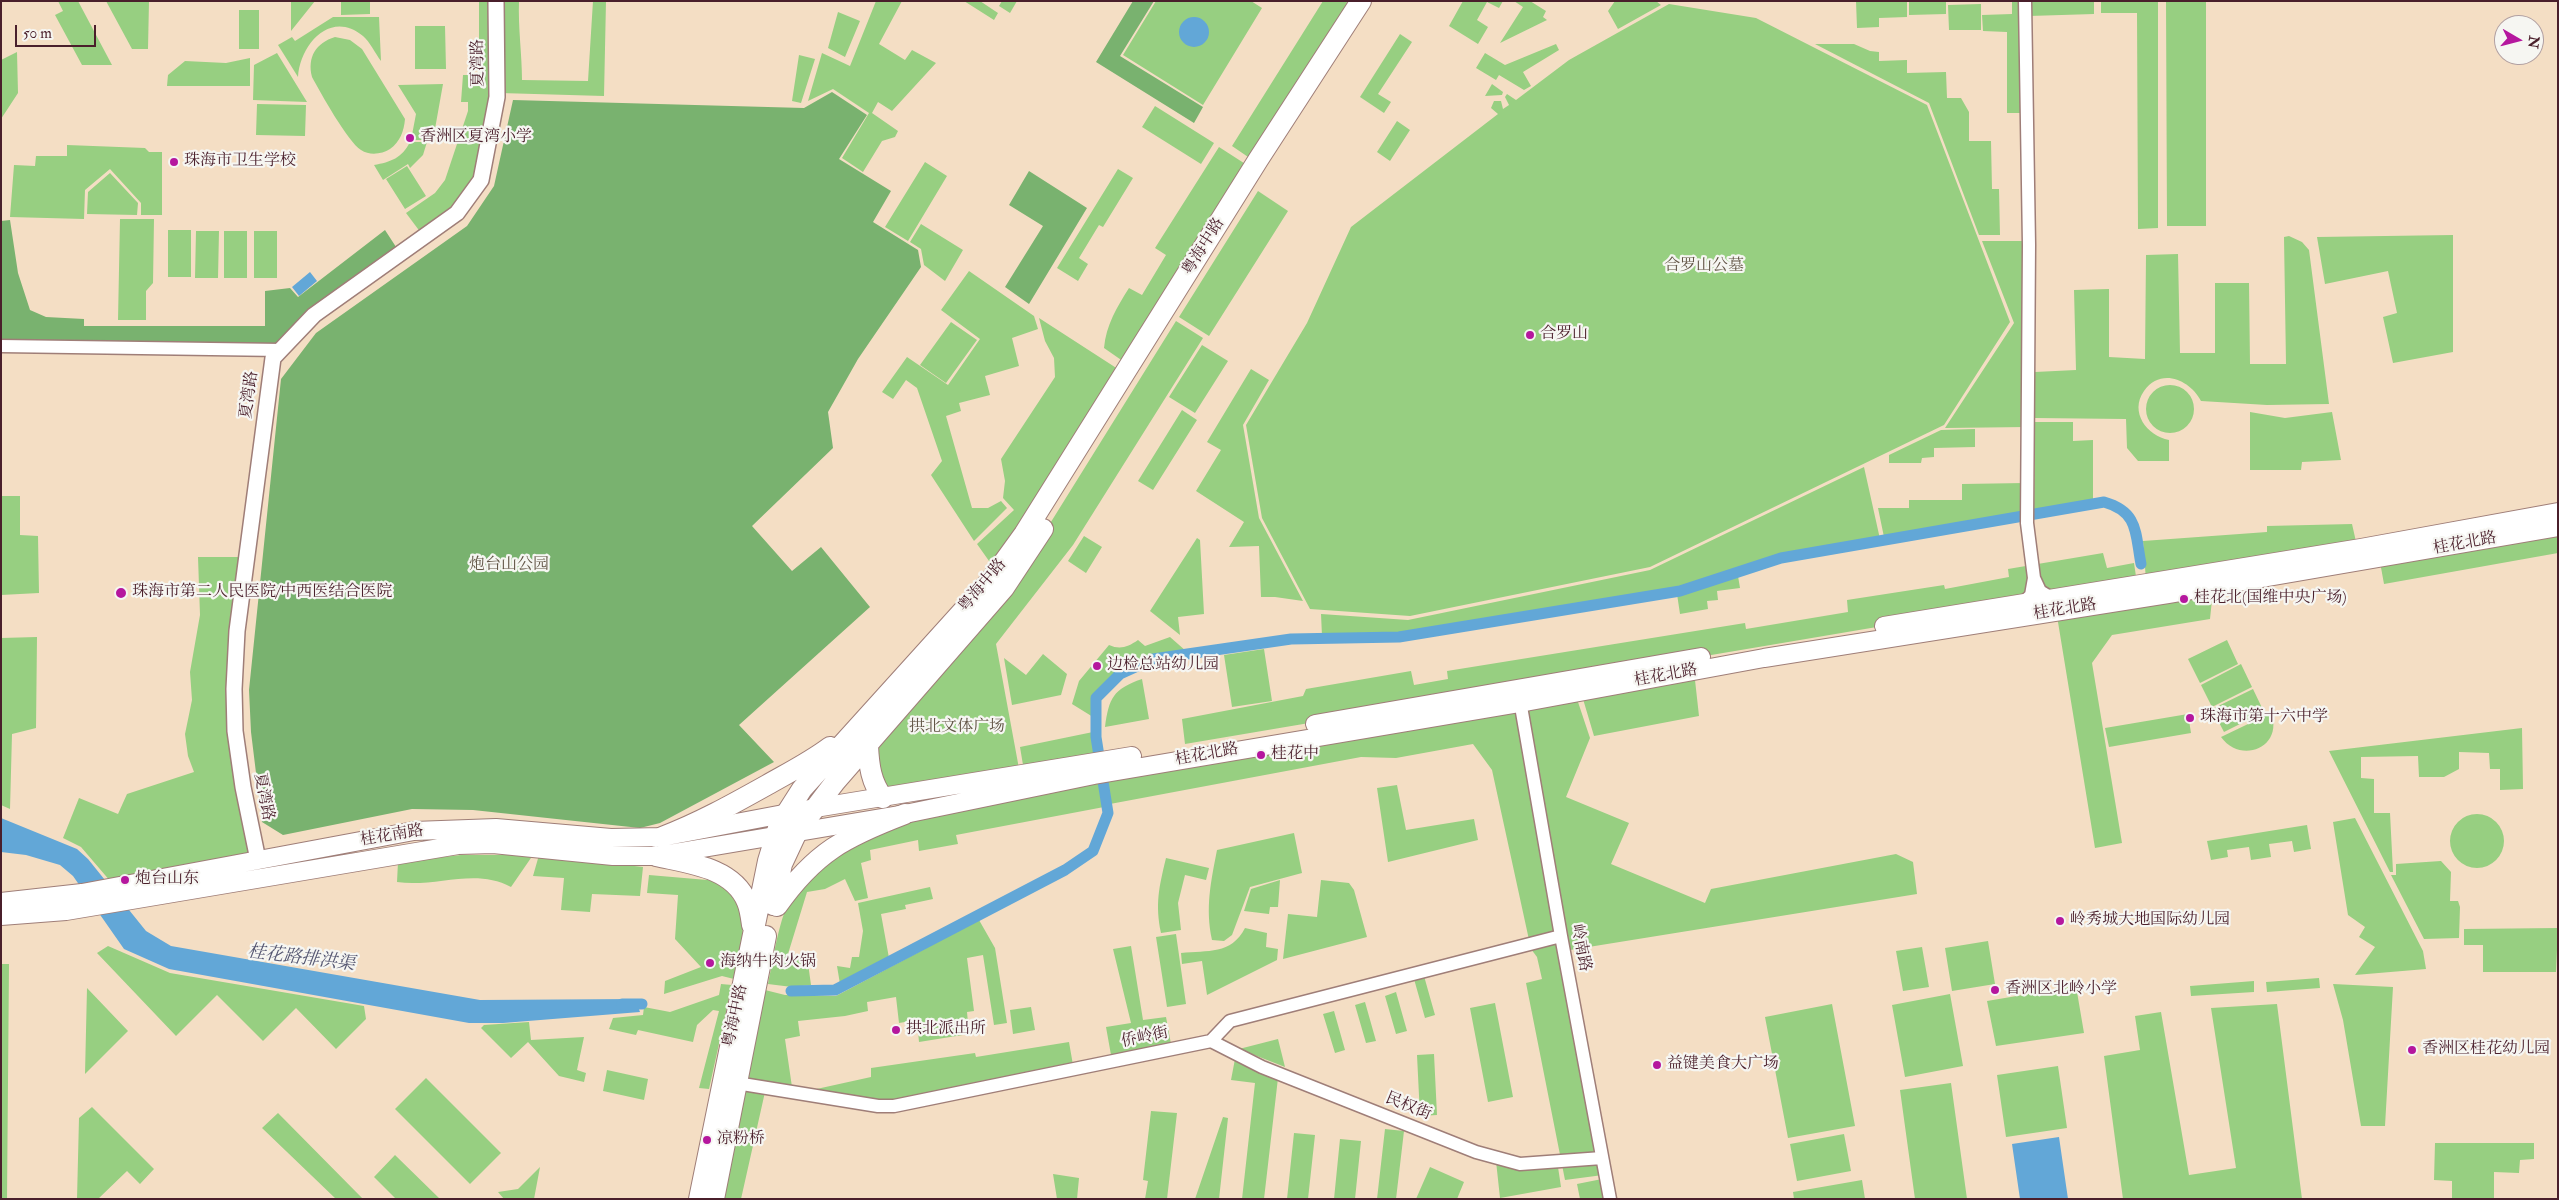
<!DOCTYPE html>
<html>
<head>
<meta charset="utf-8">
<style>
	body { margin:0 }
	#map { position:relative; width:2559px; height:1200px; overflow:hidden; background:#f4dec4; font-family:"IM FELL Double Pica",serif }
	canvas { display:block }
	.frame { position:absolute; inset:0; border:2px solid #4a1f2b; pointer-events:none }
	.north { position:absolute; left:2494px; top:15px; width:50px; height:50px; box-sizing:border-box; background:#f6f6f2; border:1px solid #b1a0a2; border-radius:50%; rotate:98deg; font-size:14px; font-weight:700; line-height:20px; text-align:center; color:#4a1f2b }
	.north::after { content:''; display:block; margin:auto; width:18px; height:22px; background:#b5179e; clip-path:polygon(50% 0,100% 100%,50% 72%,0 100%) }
	.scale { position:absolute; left:15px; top:25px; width:81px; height:22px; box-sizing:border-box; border:2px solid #4a1f2b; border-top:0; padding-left:6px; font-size:15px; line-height:18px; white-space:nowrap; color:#4a1f2b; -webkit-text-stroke:4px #f6f6f2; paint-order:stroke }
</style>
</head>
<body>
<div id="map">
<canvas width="2559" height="1200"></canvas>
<div class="frame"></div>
<div class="north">N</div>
<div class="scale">50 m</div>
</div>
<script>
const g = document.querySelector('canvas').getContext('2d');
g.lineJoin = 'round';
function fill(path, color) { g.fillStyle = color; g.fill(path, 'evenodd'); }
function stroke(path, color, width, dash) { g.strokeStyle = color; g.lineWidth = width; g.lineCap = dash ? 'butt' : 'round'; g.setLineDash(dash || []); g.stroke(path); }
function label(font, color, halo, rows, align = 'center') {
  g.font = font + ' "IM FELL Double Pica","Noto Serif SC",serif'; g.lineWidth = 4.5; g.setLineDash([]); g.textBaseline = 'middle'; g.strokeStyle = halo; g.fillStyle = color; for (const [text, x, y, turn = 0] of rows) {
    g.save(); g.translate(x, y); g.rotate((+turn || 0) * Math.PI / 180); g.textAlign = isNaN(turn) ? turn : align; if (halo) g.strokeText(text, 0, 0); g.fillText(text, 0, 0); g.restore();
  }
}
const green = new Path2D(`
	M58,1h20l34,64h-30l-27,-50 8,-4z
	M106,1h43l-1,48h-16z
	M291,1h24l-24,30z
	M341,1h29v13l-29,1z
	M479,1h13l2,96 -20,87 -19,26 -34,23 -15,-20 29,-20 10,-13 23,-69v-9h-7l2,-27h16z
	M498,1h21c-1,27 3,53 3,79l66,1 5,-80h13l-2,95 -104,-3z
	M876,1h26l-23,43 26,16 7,-10 24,13 -44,48 -14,-9 -6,11 26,18 -3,6 -13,4 -19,31 -21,-14 27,-45 -36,-24 -25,12 14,-48 28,13z
	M964,1h16l18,12 -4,7z
	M1002,1h15l-7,12 -11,-7z
	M1156,1h95l11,7 -59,97 -80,-50z
	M1323,1h22l8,6 -99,154 -22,-15z
	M1463,1h40l-4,7 -12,-6 -10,18 11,7 -10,17 -29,-18z
	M1514,1h16l16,10 -3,6 4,3 -47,23 23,-36z
	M1615,1h41l5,4 -43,24 -10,-18z
	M1856,1h51v16l-28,1v9l-22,1z
	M1909,1h37v13l-37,1z
	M2012,1h11l3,112h-19v-81l-24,-1 -1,-16 30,-1z
	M2028,1h66v13l-65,2z
	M2101,1h57v227l-20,1 -1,-216h-36z
	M2166,1h40v225h-39z
	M1669,4l87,14 171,87 83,217 -66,103 -294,142 -240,49 -100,-7 -48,-91 -16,-93 61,-102 44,-96 147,-113 -7,-6 3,-7h7l2,8 6,-4 -4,-8 2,-3 9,6 53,-40z
	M1981,4v26h-32l-1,-25z
	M239,10h20v39h-20z
	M838,12l22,9 -15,36 -17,-9z
	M333,17h46l2,44c-6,-8 -11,-19 -18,-25 -32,-27 -63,8 -65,41l-20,-32 14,-8 3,4z
	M415,26h30l1,43h-31z
	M1400,34l12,8 -34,52 13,8 -7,11 -24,-16z
	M335,37l15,3 12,9 43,70c-1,12 -5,23 -15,30 -8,5 -20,7 -29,1 -13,-8 -41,-58 -49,-73 -5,-20 4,-34 23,-40z
	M1556,44l3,6 -36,22 8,14 -7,4 -25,-15 -3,5 -20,-12 9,-15 20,12z
	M1815,44h39l16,7 9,1v9l28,-1v13l39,-1 1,26h14l8,14v29h22l1,48h7l1,46h-21l-50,-132z
	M17,52l1,41 -17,26v-59z
	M277,53l30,49 -54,-2 1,-35z
	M799,55l16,4 -14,44 -9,-2z
	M250,58v28h-83l1,-11 17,-14 41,2z
	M443,84l-10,56h-22l5,-26 -18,-29z
	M1492,84l11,8 -1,3 -17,1z
	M257,104l49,1 -1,31 -49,-1z
	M1155,106l59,37 -13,21 -59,-37z
	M1397,121l13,9 -20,31 -13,-9z
	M410,142h17l-4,13 -13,13 -2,-4 -25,16 -9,-15c17,-3 28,-7 36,-23z
	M67,145l78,3 4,4h13v63h-21v-12l-31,-34 -25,21 -1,29 -74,-2 4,-52 21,1 1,-10h31z
	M1219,147l31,20 -123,197 -23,-16c2,-23 13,-41 25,-60l13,7 24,-40 -11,-7z
	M925,162l22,14 -39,65 -23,-14z
	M407,166l19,30 -21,13 -19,-30z
	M1118,169l15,9 -30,49 -4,-2 -20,33 9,6 -10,17 -21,-13z
	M110,173l28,30 -1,12 -50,-1 1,-22z
	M1258,191l30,20 -79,125 -30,-19z
	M120,219h34l-1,64 -7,8v29h-28z
	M921,224l42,26 -18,31 -21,-16 -3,-16 -11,-7z
	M168,230h23v47h-23z
	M196,231h23l-1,47h-23z
	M224,231h23v47h-23z
	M254,231h23v47h-23z
	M2453,235v117l-60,11 -10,-46 14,-4 -9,-42 -63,13 -8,-47z
	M2289,236l13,6 7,8 20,154 -62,1 -66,-4c-11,-21 -40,-34 -57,-10 -15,21 3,45 25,49v21h-31l-11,-13 -1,-29 -91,-1v-46l41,-2 -2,-80 35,-1v68l36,2 1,-104 32,-1 2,99h35v-70h34l1,81h36l-2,-127z
	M1982,241h43l1,186 -81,1 69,-105z
	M969,271l65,45 4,13 -26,9 7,28 -34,10 5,19 -31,8 2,8 -15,5 26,92h16l13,-7 6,7 -33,33 -43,-66 11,-14 -25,-73 -11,-8 -13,19 -11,-7 25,-35 41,28 32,-46 -39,-29z
	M1039,318l82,53 -127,197 -17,-24 37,-34 -11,-12 2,-17 -4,-22 54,-82 -1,-19 -9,-17z
	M1176,321l27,17 -130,207 -77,99 24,130 -137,22 -12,-32 10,-30 155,-188z
	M951,322l26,18 -31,43 -26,-18z
	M1202,345l26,16 -33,52 -26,-16z
	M1251,369l18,11 -26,45 16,93 44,83 -28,-4h-14l-2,-51 -30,1 15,-25 -48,-31 25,-41 -14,-8z
	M2146 409a24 24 0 1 1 48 0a24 24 0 1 1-48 0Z
	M1182,410l15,10 -44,70 -15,-9z
	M2250,412l35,6 47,-6 9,48 -39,2 -1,8h-51z
	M2035,422h38v19l20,-1v62l-59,9z
	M1975,429v18l-41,1v9l-12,1 -1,5h-32v-8l52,-25z
	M1864,467l16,72 -97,16 -102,34 -284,47h-75l-1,-22 87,6 242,-50z
	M2025,483v29l-141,25 -6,-29h31v-8h53v-16z
	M1,496h19v39l18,1 1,57 -38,2z
	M2352,524l5,22 -211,34 -3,-39 124,-9v-6z
	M2548,532l10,4v17l-174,31 -4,-22z
	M1084,536l18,11 -16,26 -18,-12z
	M1197,538l3,2 4,74 -26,3 2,18 -30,-24z
	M2103,553l4,15 27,-5 3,20 -952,161 -3,-25 121,-23 3,-7 105,-18 3,14 34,-6 -1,-8 298,-48 1,6 102,-17 -1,-12 97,-15 1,4 64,-12 -1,-8z
	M198,557h42l-9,73 22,224 -142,28 -30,-35 -18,-9 16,-40 39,16 9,-20 67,-22 -6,-16 -3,-22 7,-34 -2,-28 10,-57z
	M1738,576l2,12 -23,3 1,9 -11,1 1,8 -28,5 -3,-20z
	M2213,590l-3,29 -98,16 -20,28 30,180 -27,5 -38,-232z
	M37,637l-1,91 -24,6 -2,75 -9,-4v-167z
	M1170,637l16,14 -33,6 -35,15 -25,24v21l-21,-13 7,-23 30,-36c11,5 19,2 29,-5l7,6z
	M2227,640l11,24 -38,19 -12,-24z
	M1264,649l8,52 -40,6 -8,-52z
	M1043,654l24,20 -6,21 -49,10 -8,-47 22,17z
	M2241,664l11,23 -40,20 -11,-22z
	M1142,679l7,40 -44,8c4,-29 8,-38 37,-48z
	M1695,680l4,36 -105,20 -11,-37z
	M2253,689l11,23 -40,20 -12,-23z
	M1577,699l13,39 -24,59 63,26 -18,41 94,39 6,-14 185,-35 17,8 4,32 -347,56 -43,-241z
	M1517,707l86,468 -38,5 -39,-197 16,-4 -5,-22 -6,-8 -39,-179 -19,-26 -77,14 -35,-1 -251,47 -4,-28z
	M2271,713c13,34 -30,52 -50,24z
	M2188,714l3,19 -82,14 -4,-19z
	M2522,728l1,61 -23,1v-21h-10l-1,-16 -30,-1v17l-15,8h-25l-1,-21 -57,1v21l13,1v34h16l3,59h-3l-61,-121z
	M1093,732l3,26 -72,13 -4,-24z
	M1099,778l5,29 -148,28 2,9 -39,7 -1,-11 -48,10 1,10 -10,3 7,35 -13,3 -10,-22 -20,10 -18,3 -19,62 19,2 4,29 -19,2 -24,-3c8,-38 12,-79 37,-110l101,-56z
	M1397,785l9,45 68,-11 4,21 -90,22 -11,-74z
	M2450 841a27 27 0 1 1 54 0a27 27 0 1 1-54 0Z
	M2355,818l68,133 3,18 -71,6 20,-28 -16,-10 6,-10 -17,-12 -15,-93z
	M2307,825l4,24 -17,3 -2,-11 -23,3 2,13 -20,3 -2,-13 -22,3 1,7 -17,3 -4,-19z
	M1294,833l8,40 -52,14 -18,48 -8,6 -12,-1c-7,-32 -1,-59 5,-90z
	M461,855h72l-22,32c-36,-20 -76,1 -114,-5l1,-20z
	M539,855l104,12 -3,29 -48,-2 -2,18 -29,-2 3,-32 -31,-2z
	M1166,858l43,10 -3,12 -21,-5 -7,28 3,27 -20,3c-6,-29 -2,-46 5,-75z
	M2441,861l10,11 -1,29h8l2,6 -1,31 -35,1 -33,-64h5v-11z
	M649,875l70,6 13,11 9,21 2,21 -9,45 -12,-3 -58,18 1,-13 36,-14 -26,-28 3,-44 -31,-2z
	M1280,880l-2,27h-8l-1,7 -25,-3 7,-22z
	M1321,880l28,3 5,7 13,47 -84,22 5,-45 29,3z
	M930,887l3,12 -28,6 1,4 -25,5 8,44 -49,26 -3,-18 13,2 2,-11h7l4,-26 -5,-28z
	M979,920l16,28 12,75 -13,2 -11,-70 -16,3 7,53 -7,1 2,22 -50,8 -2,-22 -18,3 -3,-26 -29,5 1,9 -23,5 -47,5 2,15 -15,3 7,48 -44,-7 17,-90 20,5 51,1z
	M1245,928l22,5 -1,14 12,2 -1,11 -70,35 -5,-34 -20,3 -1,-11c27,-3 50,2 64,-25z
	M2558,928l-2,44h-73v-27h-19v-16z
	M1176,934l10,70 -19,3 -11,-70z
	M1988,941l7,43 -43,7 -7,-43z
	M108,946l62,27 194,33 2,13 -30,30 -40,-41 -33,33 -46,-46 -41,41 -79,-83z
	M1131,946l12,74 23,-3 5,27 -60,11 -5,-28 25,-4 -18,-74z
	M1922,947l7,40 -26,4 -7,-40z
	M1,964h8l-2,235h-6z
	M1424,976l11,39 -10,3 -11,-39z
	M2319,978l1,10 -53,4 -1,-10z
	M2254,981v11l-63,4 -1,-10z
	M721,984l11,1 -23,104 -10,-1 20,-77 -6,-1 -16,15 -4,17 -55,-12 -2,5 -27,-6 4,-11 30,-3 1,-8 26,5 49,-17z
	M2333,984l60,3 -8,139h-24l-18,-106z
	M2076,986l8,47 -88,13 -9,-45z
	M87,988l41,43 -43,43z
	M1396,992l11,39 -11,3 -11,-38z
	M1950,994l13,72 -58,11 -13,-72z
	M1365,1002l11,39 -10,2 -11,-38z
	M1495,1003l18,94 -25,5 -18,-94z
	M1832,1004l23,122 -67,12 -23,-121z
	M2277,1004l25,195h-179l-19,-143 36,-6 -5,-34 26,-4 28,163 47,-7 -25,-160z
	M1031,1007l4,23 -22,4 -3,-24z
	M1334,1011l11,39 -10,3 -12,-39z
	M529,1022l2,18 53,-3 -7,33 9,3 -2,9 -25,-6 -31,-34 -17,16 -30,-30 3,-3z
	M1278,1039l7,28 -46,-18z
	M1069,1042l4,23 -179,35 -16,2 -66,-12 59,-13v-9l104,-15 1,4z
	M1434,1054l3,61 -17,1 -3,-61z
	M1235,1059l43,19 -14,121h-22l13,-116 -24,-3z
	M2058,1066l9,62 -61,9 -9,-62z
	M607,1070l41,9 -4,21 -41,-9z
	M426,1078l75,75 -31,31 -75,-75z
	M1951,1083l16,116h-52l-15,-109z
	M745,1088l20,4 -24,107 -18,-1z
	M92,1107l62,62 -14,15 -13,-13 -29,28h-21l2,-81z
	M1151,1111l26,2 -10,86h-22l3,-18 -5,-1z
	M278,1113l85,86h-27l-74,-71z
	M1223,1117l5,1 -9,81h-24z
	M1385,1129l19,2 -8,68h-19z
	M1294,1133l21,2 -7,64h-21z
	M1844,1134l7,37 -54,10 -7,-37z
	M1340,1139l21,2 -6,58h-21z
	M2435,1143h99v16l-14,1 -1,13 -25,-1v27h-42v-18l-18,-1z
	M395,1155l45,44h-44l-22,-22z
	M1496,1161l62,6 3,20 -61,11z
	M540,1167l-6,32h-30l-6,-7 20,-3z
	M1430,1167l34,15 -7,17h-41z
	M1053,1174l26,4 -2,21h-20z
	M1602,1179l4,20h-26l-3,-15z
	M1862,1180l3,19h-71l-1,-7z`);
const forest = new Path2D(`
	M1133,1h21l-34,55 83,51 -9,16 -98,-61z
	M832,92l35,23 -28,44 52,32 -18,31 45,28 3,17 -63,92 -30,53 5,36 -81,78 40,45 29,-24 49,60 -131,118 35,37 -114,61 -20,5 -167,-18 -61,-1 -129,26 -21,-13 -11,-90 -2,-42 32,-311 35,-46 151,-107 27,-40 19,-86 291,8z
	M1029,171l58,37 -58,96 -24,-17 38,-61 -34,-21z
	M10,220l8,53 12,37 16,7 38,2v7h181v-35l25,-3 8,9 87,-67 13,20 -120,97 -277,-6v-120z`);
const water = new Path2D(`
	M1179 32a15 15 0 1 1 30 0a15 15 0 1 1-30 0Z
	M310,272l7,9 -18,15 -7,-9z
	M1,818l76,31 11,10 58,72 25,15 309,54 155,-1 5,13 -137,11h-34l-300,-54 -45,-20 -51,-73 -13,-11 -34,-10 -25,-3z
	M2059,1137l9,62h-48l-8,-55z`);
const canal = new Path2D(`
	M791,991l44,-1 230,-120 28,-19 15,-38 -12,-76v-39l24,-24 33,-15 138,-20 108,-2 281,-46 101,-33 323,-56c35,10 31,31 37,62
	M622,1004h20`);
const minor = new Path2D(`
	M2025,1l4,244 -2,278 7,55
	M1,346l280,4
	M2022,604l9,-9 3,-17 6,13 13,8
	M1519,695l42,241 49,263
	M1211,1041l51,26 214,85 44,12 82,-6
	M730,1082l148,24h16l317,-65 19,-20 331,-85`);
const tertiary = new Path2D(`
	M258,860l-15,-73 -8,-56 -1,-42 3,-58 36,-273 41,-43 143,-102 24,-33 16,-83 -1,-96`);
const secondary = new Path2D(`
	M1884,626l477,-78 197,-36
	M1315,724l386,-67
	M1,902l81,-9 332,-62 82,-3 115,10 51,-1 153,-29 317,-52
	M1,916l65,-5 392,-66 35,-1 120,12h43l249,-42 189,-39 426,-72 244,-45 404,-64 390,-67`);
const trunk = new Path2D(`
	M868,746c1,20 3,36 15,52
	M662,837c37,-14 71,-33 105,-52 21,-12 43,-23 63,-38
	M656,856c31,7 77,11 91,46 3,7 4,16 5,23
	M773,905l9,-41 15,-32 38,-50 169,-194 39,-59
	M777,906c38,-54 68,-69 128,-92
	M699,1199l69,-338 11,-36 23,-36 188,-208 34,-47 234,-374 103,-159
	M714,1199l52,-263`);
const markers = [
	[410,138,5,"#b5179e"],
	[174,162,5,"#b5179e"],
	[1530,335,5,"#b5179e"],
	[121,593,6,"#b5179e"],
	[2184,599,5,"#b5179e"],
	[1097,666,5,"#b5179e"],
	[2190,718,5,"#b5179e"],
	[1261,755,5,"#b5179e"],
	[125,880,5,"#b5179e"],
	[2060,921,5,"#b5179e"],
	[710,963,5,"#b5179e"],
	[1995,990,5,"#b5179e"],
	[896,1030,5,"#b5179e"],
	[2412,1050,5,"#b5179e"],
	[1657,1065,5,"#b5179e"],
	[707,1140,5,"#b5179e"]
];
const streetNames = [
	["夏湾路",479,63,-91],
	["粤海中路",1204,247,-58],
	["夏湾路",250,395,-82],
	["桂花北路",2465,544,-10],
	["粤海中路",983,586,-50],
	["桂花北路",2065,610,-9],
	["桂花北路",1666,676,-10],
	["桂花北路",1207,755,-10],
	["夏湾路",263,797,79],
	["桂花南路",392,836,-9],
	["岭南路",1580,948,79],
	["粤海中路",736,1016,-78],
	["侨岭街",1145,1038,-12],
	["民权街",1408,1107,22]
];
const poiNames = [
	["香洲区夏湾小学",420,138],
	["珠海市卫生学校",184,162],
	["合罗山",1540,335],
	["珠海市第二人民医院/中西医结合医院",132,593],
	["桂花北(国维中央广场)",2194,599],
	["边检总站幼儿园",1107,666],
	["珠海市第十六中学",2200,718],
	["桂花中",1271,755],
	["炮台山东",135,880],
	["岭秀城大地国际幼儿园",2070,921],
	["海纳牛肉火锅",720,963],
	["香洲区北岭小学",2005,990],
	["拱北派出所",906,1030],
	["香洲区桂花幼儿园",2422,1050],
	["益键美食大广场",1667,1065],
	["凉粉桥",717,1140]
];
const parkNames = [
	["合罗山公墓",1704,267],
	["炮台山公园",509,566],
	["拱北文体广场",957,728]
];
const waterNames = [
	["桂花路排洪渠",301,959,7]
];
fill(green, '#97cf81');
fill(forest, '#79b26f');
fill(water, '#62a7d7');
stroke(canal, '#62a7d7', 11);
stroke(minor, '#9f7e78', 15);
stroke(tertiary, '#9f7e78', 18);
stroke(secondary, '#9f7e78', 20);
stroke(trunk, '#9f7e78', 22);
stroke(minor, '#fff', 12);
stroke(tertiary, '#fff', 15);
stroke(secondary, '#fff', 18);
stroke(trunk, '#fff', 20);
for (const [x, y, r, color] of markers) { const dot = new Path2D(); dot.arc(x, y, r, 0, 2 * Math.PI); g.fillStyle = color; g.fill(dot); stroke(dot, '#f6f6f2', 2); }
label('16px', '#4a1f2b', '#f6f6f2', streetNames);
label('16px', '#4a1f2b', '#f6f6f2', poiNames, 'left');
label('16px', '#615445', '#f6f6f2', parkNames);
label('italic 18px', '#545570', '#f6f6f2', waterNames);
</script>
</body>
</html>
